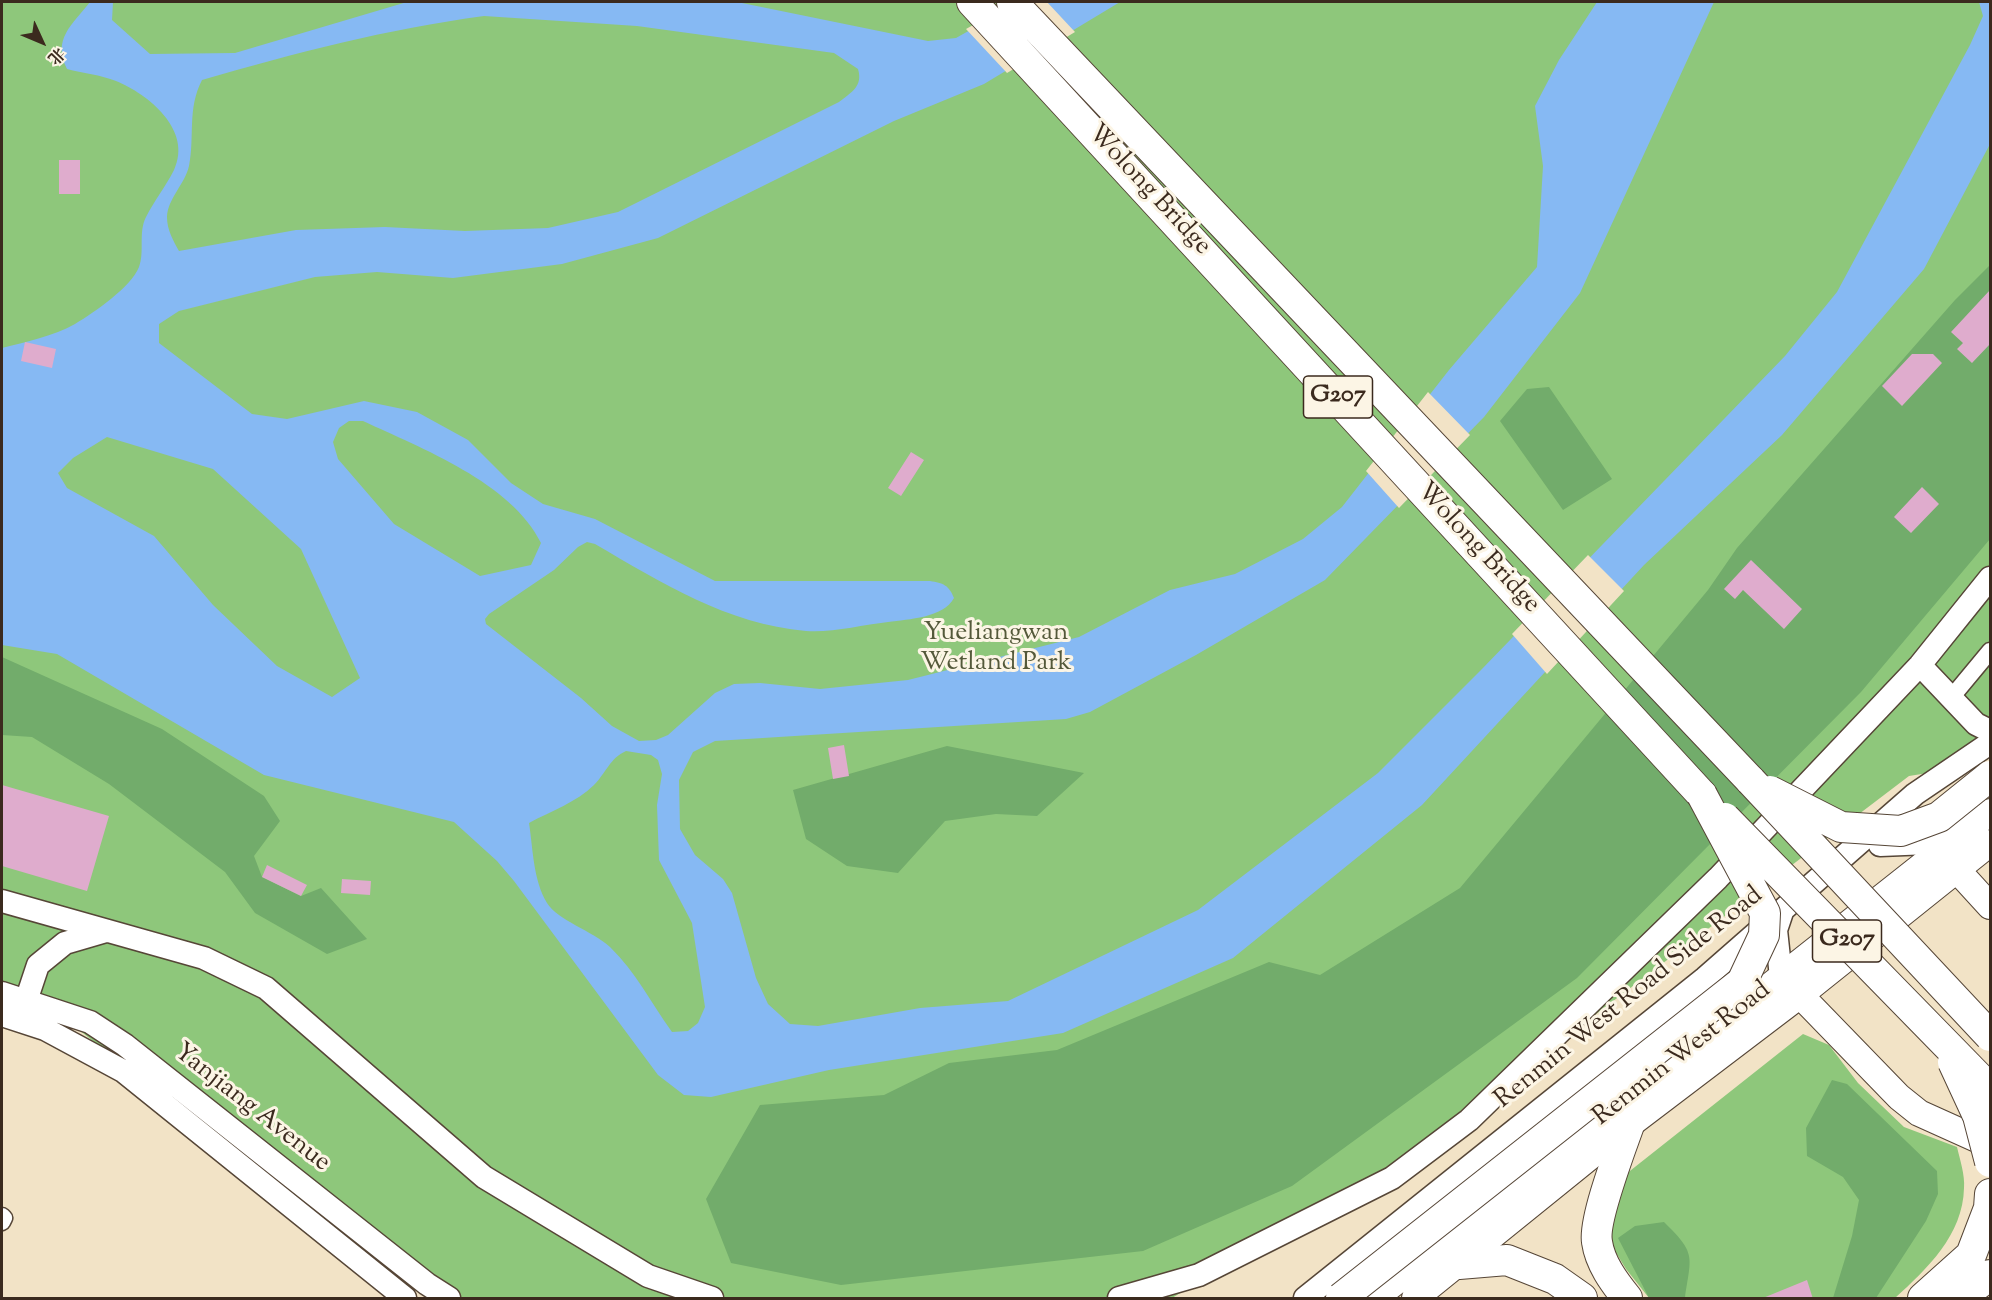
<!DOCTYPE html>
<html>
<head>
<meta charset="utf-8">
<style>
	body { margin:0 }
	#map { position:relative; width:1992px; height:1300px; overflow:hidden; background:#f2e3c6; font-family:"Sorts Mill Goudy","Noto Serif SC",serif }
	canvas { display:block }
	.frame { position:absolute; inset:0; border:3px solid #3b2a1e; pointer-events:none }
	.north { position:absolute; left:12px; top:12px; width:60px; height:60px; -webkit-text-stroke:4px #fcf5e5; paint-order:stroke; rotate:134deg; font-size:16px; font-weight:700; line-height:24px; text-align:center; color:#3b2a1e }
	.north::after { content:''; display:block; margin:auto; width:21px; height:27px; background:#3b2a1e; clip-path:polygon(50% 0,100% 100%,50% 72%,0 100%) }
</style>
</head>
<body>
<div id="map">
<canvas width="1992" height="1300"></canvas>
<div class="frame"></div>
<div class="north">北</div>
</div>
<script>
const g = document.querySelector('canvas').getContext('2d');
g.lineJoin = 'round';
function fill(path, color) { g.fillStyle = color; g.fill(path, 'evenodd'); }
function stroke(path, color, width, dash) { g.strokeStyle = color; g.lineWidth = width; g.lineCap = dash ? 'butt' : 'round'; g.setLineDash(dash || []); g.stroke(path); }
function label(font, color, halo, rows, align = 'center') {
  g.font = font + ' "Sorts Mill Goudy",serif'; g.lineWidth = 6; g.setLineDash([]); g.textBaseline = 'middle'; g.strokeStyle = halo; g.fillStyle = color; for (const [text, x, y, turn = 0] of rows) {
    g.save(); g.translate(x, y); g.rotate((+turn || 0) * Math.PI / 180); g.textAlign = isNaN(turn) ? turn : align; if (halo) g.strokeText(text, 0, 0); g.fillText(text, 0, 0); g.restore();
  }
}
const green = new Path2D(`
	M2,2h1988v741l-37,26 -44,7 -397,302 -43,42 -297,178h-742l-179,-133 -172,-135 -77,-27z
	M1803,1034l26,11 29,38 46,44 53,20c3,13 8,28 7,41 -1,47 -37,81 -69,110h-246l-23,-29 -19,-31 14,-60z`);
const forest = new Path2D(`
	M1990,265v274l-129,153 -284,286 -285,208 -149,65 -302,34 -110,-22 -25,-64 54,-94 124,-10 65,-32 108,-13 212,-88 51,13 140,-87 248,-298 29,-42 218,-248z
	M1549,387l63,92 -49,31 -63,-89 27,-32z
	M2,657l160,72 102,67 16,25 -26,35 8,21 39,19 20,-8 46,51 -40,15 -72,-41 -30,-41 -116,-88 -77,-47 -30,-2z
	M947,746l137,27 -47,43 -41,-2 -51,7 -47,52 -51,-7 -41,-27 -13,-49z
	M1832,1080l15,4 90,87 1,23 -12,27 -50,77h-43l19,-62 7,-36 -16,-23 -36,-21 -1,-28z
	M1664,1222c33,32 27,34 21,76h-36l-31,-60 17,-12z`);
const water = new Path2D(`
	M90,2h23l-1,18 38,34 85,-1 172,-51h330l191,39 28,-3 64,-36h100l-136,82 -90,37 -236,117 -96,26 -109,14 -76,-6 -62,5 -136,34 -20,13v19l93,71 35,5 77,-18 53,11 51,28 43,43 32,21 52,15 120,62h215c13,2 19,4 24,17 -11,20 -45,21 -66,24 -26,3 -57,11 -82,9 -79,-7 -144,-48 -211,-87l-8,-2 -9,5 -24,23 -65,44 -4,5 1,5 95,74 31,28 27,15 17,-1 12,-5 47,-42 19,-9 26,-1 60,6 88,-9 171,-43 91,-47 65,-16 68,-35 39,-32 107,-137 88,-103 6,-101 -8,-60 24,-46 38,-58h117l-134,291 -96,124 -159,163 -129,75 -106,57 -24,7 -351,22 -22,11 -14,28 1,49 15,26 28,24 9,14 24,85 12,26 22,20 28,2 102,-18 88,-7 190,-91 180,-137 103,-103 304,-314 52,-64 133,-247 13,-29 -4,-14h11v142l-66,125 -142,166 -138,130 -222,240 -189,153 -170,75 -234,37 -118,27 -27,-2 -26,-20 -144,-194 -17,-20 -43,-39 -190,-47 -207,-121 -55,-9v-297c23,-6 52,-12 73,-24 20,-12 56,-37 64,-57 6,-16 -1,-34 7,-50 8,-16 20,-31 28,-47 19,-40 -26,-76 -58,-89 -15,-6 -34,-8 -49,-12 -15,-30 5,-44 23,-67zM484,16l153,10 197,27 24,16c5,17 -6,23 -19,33l-221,110 -70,16 -83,3 -80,-4 -89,3 -117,21c-6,-11 -12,-21 -12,-34 1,-19 18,-33 22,-51 6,-30 -2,-57 13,-86 93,-27 185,-51 282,-64zM349,421h14c58,27 149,62 178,122l-10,22 -51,11 -86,-52 -56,-65 -5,-17 6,-14zM107,437l106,32 88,80 59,129 -28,19 -55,-31 -64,-61 -59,-69 -87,-48 -9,-15 15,-15zM626,751l25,4 7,5 4,14 -5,31 2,55 33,63 13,84 -7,16 -10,8 -16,1c-21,-29 -36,-60 -62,-85 -17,-16 -53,-27 -63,-44 -14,-23 -14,-55 -18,-80 22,-12 48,-21 65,-38 12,-12 16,-27 32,-34z`);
const pier = new Path2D(`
	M1014,2h33l28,30 -68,41 -41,-44z
	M1428,392l42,43 -71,73 -33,-37z
	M1588,555l36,36 -77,83 -35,-40z`);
const building = new Path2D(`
	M59,160h21v34h-21z
	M1990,290v54l-18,19 -15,-14 6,-6 -12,-11z
	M25,342l31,7 -4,19 -31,-7z
	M1912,354h21l9,9 -40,43 -20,-20z
	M911,452l13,8 -23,36 -13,-8z
	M1922,487l17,17 -28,29 -17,-16z
	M1751,560l51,49 -18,20 -41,-39 -8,9 -11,-10z
	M844,745l5,31 -16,3 -5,-31z
	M2,785l107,31 -22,75 -85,-25z
	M267,865l40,20 -6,11 -39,-19z
	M342,879l29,2 -1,14 -29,-2z
	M1807,1280l6,19h-49l-1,-1z`);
const street = new Path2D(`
	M1951,698l39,-47
	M2,1216l2,2 -2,4`);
const secondary = new Path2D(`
	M1920,665l56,59 14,7
	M1880,845l74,-3
	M2,901l202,57 62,30 218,189 164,99 64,22
	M1781,977l-5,-47 6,-18
	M2,993l88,29 35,23 302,239 22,14
	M26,1001l12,-36 27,-22 41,-12
	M2,1015l43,14 78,42 282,227
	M1119,1298l80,-23 193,-97 77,-58 249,-242 202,-213 70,-87
	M1305,1298l400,-320 210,-184 75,-51`);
const primary = new Path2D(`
	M1958,871l32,35
	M1800,995l99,102 20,16 71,32
	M1375,1298l615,-486
	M1415,1298l214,-173 171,-130 190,-152`);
const highway = new Path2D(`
	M972,2l730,793
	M1012,2l739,779
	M1459,1264l48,-4 48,19 27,19
	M1627,1298c-13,-16 -27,-35 -30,-56 -4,-22 24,-94 32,-117
	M1923,1298l48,-43 18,-47 1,-14
	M1960,1298l30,-23`);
const highwayBridge = new Path2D(`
	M1751,781l239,255
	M1770,791l71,36 60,4 38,-14 51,-41
	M1725,818l265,271
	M1953,1062l25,54 12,46
	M1341,1298l401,-316 22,-47 1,-22 -63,-118`);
const shields = [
	[1338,397,69],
	[1847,941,69]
];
const shieldNames = [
	["G207",1338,397],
	["G207",1847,941]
];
const streetNames = [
	["Wolong Bridge",1148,191,47],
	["Wolong Bridge",1477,549,47],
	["Renmin West Road Side Road",1630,999,-39],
	["Renmin West Road",1683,1055,-38],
	["Yanjiang Avenue",251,1109,38]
];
const parkNames = [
	["Yueliangwan",996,635],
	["Wetland Park",996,665]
];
fill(green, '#8ec77b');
fill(forest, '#72ac6b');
fill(water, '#86b9f3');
fill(pier, '#f2e3c6');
fill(building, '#dfaccd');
stroke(street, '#564637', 19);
stroke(secondary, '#564637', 25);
stroke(primary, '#564637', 28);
stroke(highway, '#564637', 32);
stroke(street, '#fff', 16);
stroke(secondary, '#fff', 22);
stroke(primary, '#fff', 26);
stroke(highway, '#fff', 30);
stroke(highwayBridge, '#564637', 32, []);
stroke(highwayBridge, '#fff', 30);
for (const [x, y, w] of shields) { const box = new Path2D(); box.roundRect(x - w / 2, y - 21, w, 42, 4.5); g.fillStyle = '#fcf5e5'; g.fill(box); stroke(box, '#3b2a1e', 1.5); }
label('bold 24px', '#3b2a1e', null, shieldNames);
label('26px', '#3b2a1e', '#fcf5e5', streetNames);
label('26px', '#54593a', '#fcf5e5', parkNames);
</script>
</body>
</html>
